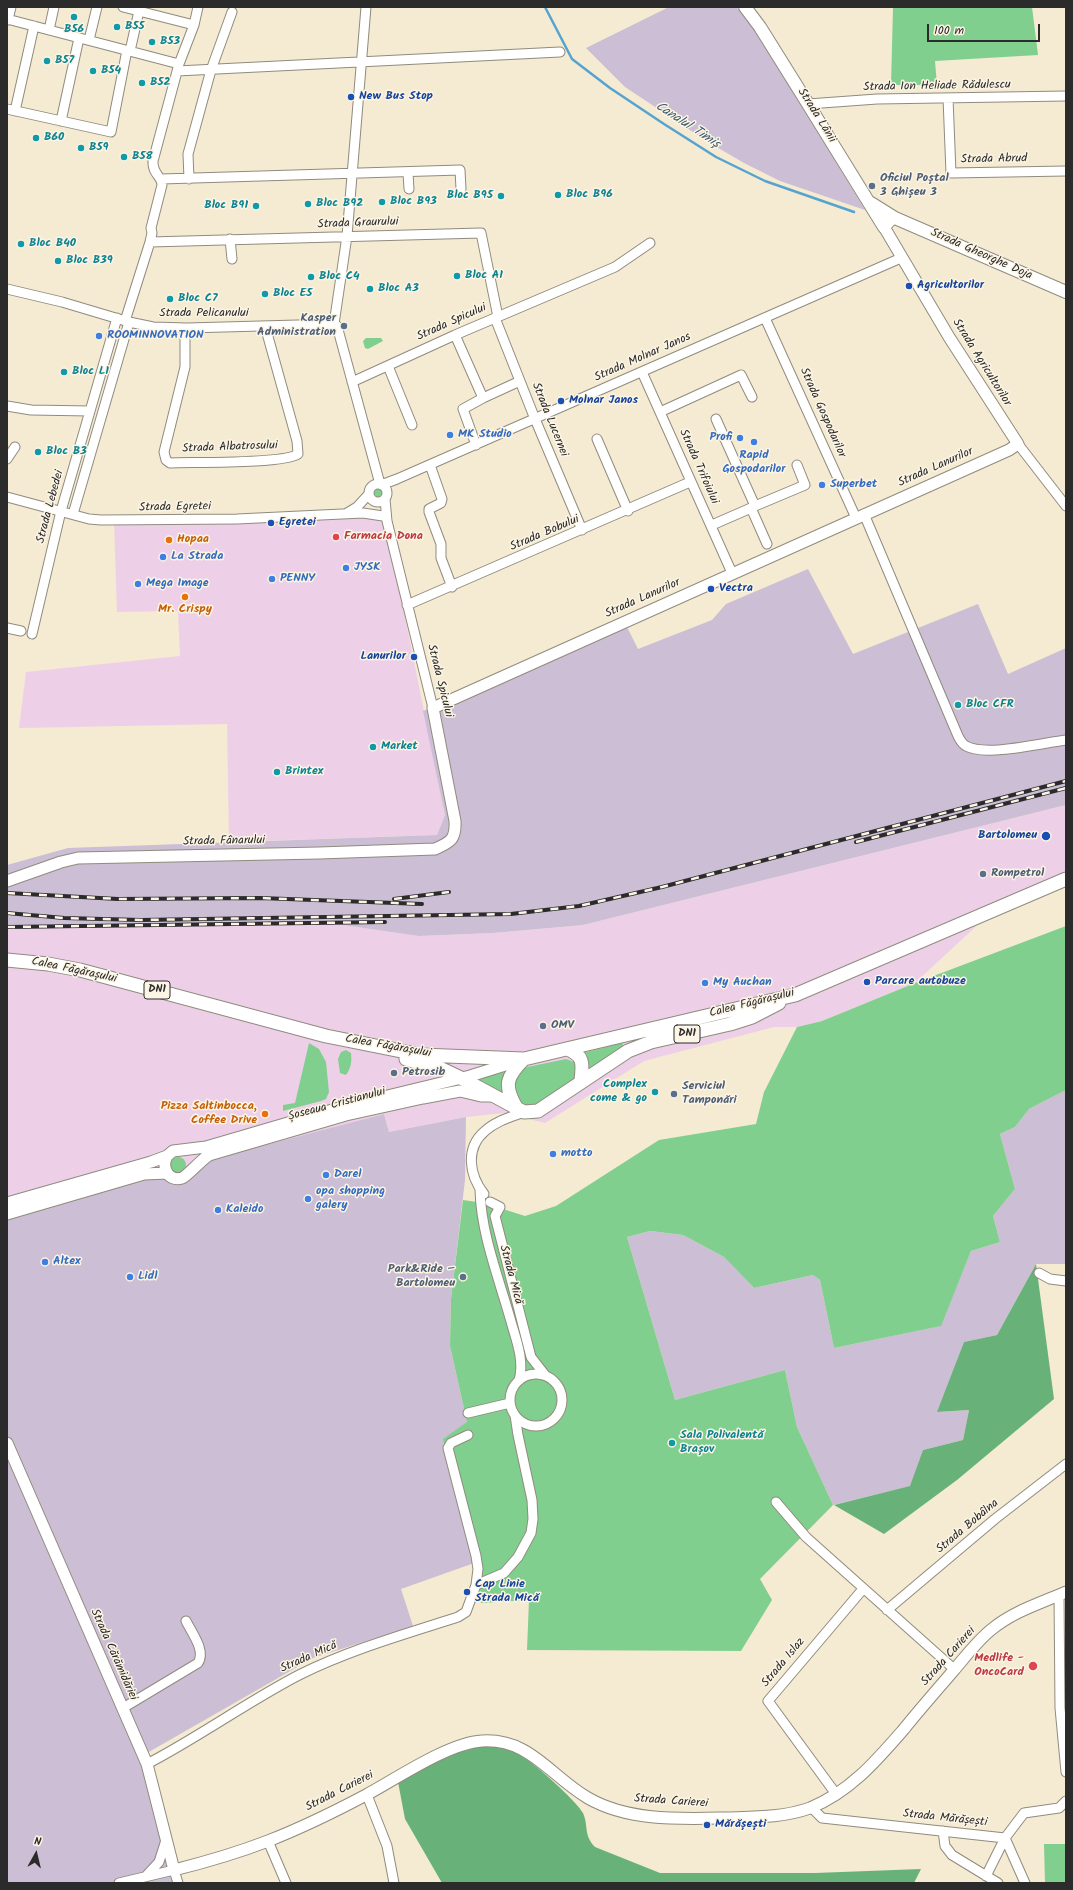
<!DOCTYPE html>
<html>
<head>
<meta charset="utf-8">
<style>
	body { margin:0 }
	#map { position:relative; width:1073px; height:1890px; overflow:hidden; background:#f4ebd2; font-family:Kalam,sans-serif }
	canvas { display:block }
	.frame { position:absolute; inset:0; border:8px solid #2b2b2b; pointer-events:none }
	.north { position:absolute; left:16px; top:1834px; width:40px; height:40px; -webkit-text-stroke:3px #fcf5e5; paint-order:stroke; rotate:8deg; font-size:11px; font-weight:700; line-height:16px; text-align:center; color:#2b2b2b }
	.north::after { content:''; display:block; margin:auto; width:14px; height:18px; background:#2b2b2b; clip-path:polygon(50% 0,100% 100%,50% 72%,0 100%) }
	.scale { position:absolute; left:927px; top:24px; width:113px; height:18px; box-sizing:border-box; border:2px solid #2b2b2b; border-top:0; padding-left:5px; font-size:12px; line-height:14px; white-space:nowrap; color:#2b2b2b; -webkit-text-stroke:3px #fcf5e5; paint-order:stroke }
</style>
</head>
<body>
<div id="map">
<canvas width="1073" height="1890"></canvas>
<div class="frame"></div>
<div class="north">N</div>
<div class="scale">100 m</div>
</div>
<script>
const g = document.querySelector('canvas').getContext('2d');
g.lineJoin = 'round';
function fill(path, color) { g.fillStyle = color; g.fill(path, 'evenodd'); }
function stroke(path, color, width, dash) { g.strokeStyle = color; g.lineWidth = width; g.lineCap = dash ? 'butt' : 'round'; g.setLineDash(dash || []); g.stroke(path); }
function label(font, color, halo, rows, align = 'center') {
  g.font = font + ' Kalam,sans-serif'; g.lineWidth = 3; g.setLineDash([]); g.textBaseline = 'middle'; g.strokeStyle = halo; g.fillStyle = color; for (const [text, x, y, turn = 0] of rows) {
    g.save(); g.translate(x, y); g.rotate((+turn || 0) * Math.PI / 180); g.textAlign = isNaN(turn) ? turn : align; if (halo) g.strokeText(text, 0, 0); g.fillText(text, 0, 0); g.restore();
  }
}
const built = new Path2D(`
	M381,512l19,80 45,223 -8,20 -208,7 -2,-118 -208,4 7,-56 154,-16 -2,-45 -61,1 -3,-89z
	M1066,805v79l-81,34 -70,65 -93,38 -25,6h-23l-130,34 -99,62 -41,-10 -38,4 -77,15 -5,-18 -377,105v-290l315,-7 98,14 73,-3 90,-8z`);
const industrial = new Path2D(`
	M669,7h67l11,10 118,193 -85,-29 -36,-18 -36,-21 -83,-55 -39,-39z
	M808,569l45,85 125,-50 30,70 58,-26v157l-483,120 -90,8 -74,3 -97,-14 -315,7v-64l61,-17 369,-13 8,-20 -22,-104 202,-88 13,26 74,-29 14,-16z
	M1066,1090v174h-30l-39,71 -33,7 -26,70 31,-2 -6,30 -40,10 -12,36 -78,19 -36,-78 -12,-57 -110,30 -48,-163 23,-6 33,4 41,22 30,31 59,-13 7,5 14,68 106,-22 31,-75 29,-9 -7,-26 22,-27 -15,-55 15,-7 14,-18z
	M384,1114l5,18 77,-15 -1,63 -14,119 -1,47 17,76 10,140 -76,27 12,37 -100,32 -166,95 32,118 5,12h-177v-664l171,-51z`);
const green = new Path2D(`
	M893,7h139l6,48 -103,6 2,24h-46z
	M366,338h15l2,3 -15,8 -3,-1 -2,-7z
	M372.5 493a5.5 5.5 0 1 1 11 0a5.5 5.5 0 1 1-11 0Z
	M1066,926v164l-37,19 -14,18 -15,7 15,55 -22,27 7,26 -29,9 -30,75 -107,22 -14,-68 -7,-5 -59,13 -30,-31 -41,-22 -33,-4 -23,6 48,163 110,-30 12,57 36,78 -73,74 12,21 -31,51 -214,-1 2,-50 -48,3 -4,-41 -34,-123 24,-17 -17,-76 1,-47 12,-99 21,3 41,13 31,-10 103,-66 97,-16 8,-32 33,-65 25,-6 93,-38z
	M309,1043l10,6 7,13 3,30 -3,7 -5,2 -38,10v-6l12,-2z
	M622,1043l2,4 -34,24 -3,-13 -4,-5z
	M346,1050l5,3c1,9 0,15 -5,22l-6,-2 -2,-14 3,-7z
	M566,1059l8,3 3,5 -1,11 -40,28h-10l-10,-6 -4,-8 4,-19 11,-6z
	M508,1071l-2,25 -31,-16z
	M170 1165a8 8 0 1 1 16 0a8 8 0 1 1-16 0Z
	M1044,1844h22v39h-21z`);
const forest = new Path2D(`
	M1036,1264l18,135 -97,81 -73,54 -50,-29 76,-19 13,-36 40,-10 6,-30 -32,2 27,-70 33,-7z
	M491,1744c7,2 16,4 23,7 13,5 63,50 69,62 6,14 0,21 12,34l65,26h155l106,-4 -7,14h-472l-37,-64 -7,-37 20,-12 45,-20z`);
const stream = new Path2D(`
	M545,7l27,52 38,29 54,36 52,33 49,24 89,31`);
const minor = new Path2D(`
	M123,7l71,18
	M366,7l-19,229 -13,88 3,2 43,158
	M7,19l172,45
	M8,20l3,-13
	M49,30l5,-23
	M89,40l8,-33
	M130,51l9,-40
	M177,71l383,-19
	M948,98l3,75 115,-2
	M808,104l69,-5 189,-3
	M7,109l104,23 16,-82
	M15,111l19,-85
	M61,121l18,-83
	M408,173l1,16
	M161,179l299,-9 1,19
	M189,179l-1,-25 23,-84 21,-58
	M230,239l2,20
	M150,242l331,-9 17,84
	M7,289l55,13 67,20 24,5 34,1 147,-4
	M495,318l40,101 47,111
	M765,318l91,200
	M125,321l25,-79 2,-9 -1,-5 11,-43c0,-9 -10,-11 -9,-24l26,-97 15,-39 4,-18
	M185,328v39l-21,85 2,8 4,3c21,-1 115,1 128,-9l-1,-13 -32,-115
	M455,335l28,63 -20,11 13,36
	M388,366l24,59
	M642,372l90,201
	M352,382l103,-47 160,-68 35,-24
	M483,398l37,-17
	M7,406l24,4 59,1
	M660,412l81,-37 11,22
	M716,419l39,87 -4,2
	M597,439l31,72
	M1018,444l48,62
	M7,459l8,-12
	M430,465l12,34 -1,4 -12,6v3l12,32v14l11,29
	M369 493a9 9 0 1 1 18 0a9 9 0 1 1-18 0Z
	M381,485l16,-6 504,-221
	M7,497l82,22 12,1 136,-1 126,-6 20,3
	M385,499l2,22 46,187
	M755,506l50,-21 -8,-20
	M347,513l10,-6 12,-13
	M73,514l56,-192
	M864,514l94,222c2,4 4,8 8,10 20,11 76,-3 100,-6
	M712,525l39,-17 16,36
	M407,605l283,-123
	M7,628l14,3
	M32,634l29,-123 56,-193
	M480,1190c1,43 18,86 30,128 5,19 15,42 9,62
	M484,1194c-15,-19 -19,-46 1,-63 11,-10 26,-14 39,-19
	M490,1202l10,5 -5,9 36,141 14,18
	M1039,1273l11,6 16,2
	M510 1400a26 26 0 1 1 52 0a26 26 0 1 1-52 0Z
	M468,1413l42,-10
	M468,1435l-17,8 -3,5 28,108 2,13 -2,16
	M776,1502l30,35 148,132
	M1059,1595l1,113 6,64
	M887,1610l108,-91 71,-55
	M123,1708l75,-45c8,-12 -6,-30 -12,-42
	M147,1764c52,-27 100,-62 152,-89 50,-25 106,-41 159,-58l8,-5 10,-27 28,-12 14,-16 13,-24 2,-14 -1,-19 -14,-65 -3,-20
	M836,1794l-68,-93 95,-112
	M367,1795l20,51 7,37
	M811,1807l11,11 183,20 19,-25 35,-5 7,-7
	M943,1831l2,15 7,9 46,28
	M1005,1838l20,45
	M268,1841l18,42
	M147,1875l12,-13 7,-22
	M986,1876l19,-38
	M119,1883l55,-13 4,13`);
const tertiary = new Path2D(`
	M7,881l54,-19 17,-4 241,-5 116,-4c16,-7 21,-10 20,-28l-22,-113 576,-258 9,-6 -69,-107 -65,-110
	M167,1156c-6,11 1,26 15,22 5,-2 19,-18 27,-23l137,-40 77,-17 37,-7 21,5h13
	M7,1203l144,-41 16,-6 6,-5 33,-4 140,-41 124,-30 48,-15
	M7,1214l137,-40 23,-1
	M7,1443l140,321 27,106c32,-8 63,-17 94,-29 33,-13 66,-29 98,-46 30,-16 82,-52 116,-54 48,-3 68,35 106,57 40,23 90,21 136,20 29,-1 58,0 86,-10 40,-16 67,-48 94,-79 16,-20 33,-39 50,-59 12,-14 24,-30 38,-41 22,-18 49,-26 74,-37`);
const secondary = new Path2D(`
	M745,7l15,20 48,77 76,123 6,-7 5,-2
	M871,203l24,15 171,74`);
const primary = new Path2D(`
	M7,960l41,4 32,6 246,66 95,19 103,4 271,-64 271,-116
	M567,1049c17,6 16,15 14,31
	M406,1059l36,10 19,9 63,34 14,-1 90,-60 23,-9 79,-18 22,-7 27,-14
	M516,1107c-13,-22 -9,-31 8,-48`);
const rail = new Path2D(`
	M856,842l210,-54
	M7,893l111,6 142,-1 162,6
	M394,899l55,-7
	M7,913l57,5 77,2 370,-6 68,-8 83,-19 404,-106
	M7,927l378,-5`);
const markers = [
	[74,17,4,"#0f9aa8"],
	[117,27,4,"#0f9aa8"],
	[152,42,4,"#0f9aa8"],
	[47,61,4,"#0f9aa8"],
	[93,71,4,"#0f9aa8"],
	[142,83,4,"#0f9aa8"],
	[351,97,4,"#1a4fb4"],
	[36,138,4,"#0f9aa8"],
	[81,148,4,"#0f9aa8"],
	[124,157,4,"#0f9aa8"],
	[872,186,4,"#5c6f8a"],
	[558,195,4,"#0f9aa8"],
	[501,196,4,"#0f9aa8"],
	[382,202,4,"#0f9aa8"],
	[308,204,4,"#0f9aa8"],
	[256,206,4,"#0f9aa8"],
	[21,244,4,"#0f9aa8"],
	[58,261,4,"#0f9aa8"],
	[457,276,4,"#0f9aa8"],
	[311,277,4,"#0f9aa8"],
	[909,286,4,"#1a4fb4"],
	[370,289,4,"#0f9aa8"],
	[265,294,4,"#0f9aa8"],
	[170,299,4,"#0f9aa8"],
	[344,326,4,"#5c6f8a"],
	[99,336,4,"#3f7fe0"],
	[64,372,4,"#0f9aa8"],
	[561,401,4,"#1a4fb4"],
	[450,435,4,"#3f7fe0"],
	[740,438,4,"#3f7fe0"],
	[754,442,4,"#3f7fe0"],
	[38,452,4,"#0f9aa8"],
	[822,485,4,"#3f7fe0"],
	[271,523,4,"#1a4fb4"],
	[336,537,4,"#e0444e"],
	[169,540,4,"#e8710a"],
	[163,557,4,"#3f7fe0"],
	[346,568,4,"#3f7fe0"],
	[272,579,4,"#3f7fe0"],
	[138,584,4,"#3f7fe0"],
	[711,589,4,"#1a4fb4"],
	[185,597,4,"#e8710a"],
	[414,657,4,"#1a4fb4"],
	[958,705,4,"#0f9aa8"],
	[373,747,4,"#0f9aa8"],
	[277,772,4,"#0f9aa8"],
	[1046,836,5,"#1a4fb4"],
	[983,874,4,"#5c6f8a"],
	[867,982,4,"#1a4fb4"],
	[705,983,4,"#3f7fe0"],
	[543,1026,4,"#5c6f8a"],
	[394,1073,4,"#5c6f8a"],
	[655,1092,4,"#0f9aa8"],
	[674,1094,4,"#5c6f8a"],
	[265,1114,4,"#e8710a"],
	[553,1154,4,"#3f7fe0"],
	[326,1175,4,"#3f7fe0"],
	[308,1199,4,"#3f7fe0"],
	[218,1210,4,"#3f7fe0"],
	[45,1262,4,"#3f7fe0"],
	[130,1277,4,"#3f7fe0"],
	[463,1277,4,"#5c6f8a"],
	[672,1443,4,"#0f9aa8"],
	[467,1592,4,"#1a4fb4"],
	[1033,1666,5,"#e0444e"],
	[707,1825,4,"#1a4fb4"]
];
const shields = [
	[157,990,26],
	[687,1034,26]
];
const shieldNames = [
	["DN1",157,990],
	["DN1",687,1034]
];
const cultureNames = [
	["B55",125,27],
	["B56",74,30,"center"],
	["B53",160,42],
	["B57",55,61],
	["B54",101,71],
	["B52",150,83],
	["B60",44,138],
	["B59",89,148],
	["B58",132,157],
	["Bloc B96",566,195],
	["Bloc B95",493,196,"right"],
	["Bloc B93",390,202],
	["Bloc B92",316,204],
	["Bloc B91",248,206,"right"],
	["Bloc B40",29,244],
	["Bloc B39",66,261],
	["Bloc A1",465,276],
	["Bloc C4",319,277],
	["Bloc A3",378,289],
	["Bloc E5",273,294],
	["Bloc C7",178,299],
	["Bloc L1",72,372],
	["Bloc B3",46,452],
	["Bloc CFR",966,705],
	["Market",381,747],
	["Brintex",285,772],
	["Complex",647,1085,"right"],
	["come & go",647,1099,"right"],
	["Sala Polivalentă",680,1436],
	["Brașov",680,1450]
];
const streetNames = [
	["Strada Ion Heliade Rădulescu",937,87,-1],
	["Strada Lânii",816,116,58],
	["Strada Abrud",994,160,-1],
	["Strada Graurului",358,224,-2],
	["Strada Gheorghe Doja",981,255,24],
	["Strada Pelicanului",204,314],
	["Strada Spicului",452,323,-24],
	["Strada Molnar Janos",643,358,-24],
	["Strada Agricultorilor",981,363,58],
	["Strada Gospodarilor",822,413,66],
	["Strada Lucernei",549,420,68],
	["Strada Albatrosului",230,448,-2],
	["Strada Trifoiului",698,467,66],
	["Strada Lanurilor",936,468,-24],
	["Strada Lebedei",51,507,-75],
	["Strada Egretei",175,508,-1],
	["Strada Bobului",545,534,-23],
	["Strada Lanurilor",643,599,-24],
	["Strada Spicului",439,681,76],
	["Strada Fânarului",224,842,-1],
	["Calea Făgărașului",74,971,12],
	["Calea Făgărașului",752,1004,-14],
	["Calea Făgărașului",388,1047,10],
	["Șoseaua Cristianului",337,1105,-15],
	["Strada Mică",510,1275,75],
	["Strada Bobâlna",968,1527,-40],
	["Strada Cărămidăriei",113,1655,66],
	["Strada Carierei",949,1657,-48],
	["Strada Mică",309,1658,-24],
	["Strada Islaz",784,1663,-50],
	["Strada Carierei",340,1792,-27],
	["Strada Carierei",671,1802,4],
	["Strada Mărășești",945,1819,6]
];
const transitNames = [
	["New Bus Stop",359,97],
	["Agricultorilor",917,286],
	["Molnar Janos",569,401],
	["Egretei",279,523],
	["Vectra",719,589],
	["Lanurilor",406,657,"right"],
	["Bartolomeu",1037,836,"right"],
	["Parcare autobuze",875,982],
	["Cap Linie",475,1585],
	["Strada Mică",475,1599],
	["Mărășești",715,1825]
];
const serviceNames = [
	["Oficiul Poștal",880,179],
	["3 Ghișeu 3",880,193],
	["Kasper",336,319,"right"],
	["Administration",336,333,"right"],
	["Rompetrol",991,874],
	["OMV",551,1026],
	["Petrosib",402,1073],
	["Serviciul",682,1087],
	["Tamponări",682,1101],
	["Park&Ride –",455,1270,"right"],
	["Bartolomeu",455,1284,"right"]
];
const shopNames = [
	["ROOMINNOVATION",107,336],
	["MK Studio",458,435],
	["Profi",732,438,"right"],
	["Rapid",754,456,"center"],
	["Gospodarilor",754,470,"center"],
	["Superbet",830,485],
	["La Strada",171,557],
	["JYSK",354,568],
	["PENNY",280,579],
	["Mega Image",146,584],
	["My Auchan",713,983],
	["motto",561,1154],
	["Darel",334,1175],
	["opa shopping",316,1192],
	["galery",316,1206],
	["Kaleido",226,1210],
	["Altex",53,1262],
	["Lidl",138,1277]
];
const healthNames = [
	["Farmacia Dona",344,537],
	["Medlife -",1024,1659,"right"],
	["OncoCard",1024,1673,"right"]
];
const foodNames = [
	["Hopaa",177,540],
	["Mr. Crispy",185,610,"center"],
	["Pizza Saltinbocca,",257,1107,"right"],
	["Coffee Drive",257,1121,"right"]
];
const waterNames = [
	["Canalul Timiș",687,126,33]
];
fill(built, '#edd0e8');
fill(industrial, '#ccbed4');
fill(green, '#80cf8f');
fill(forest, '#68b27a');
stroke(stream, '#56a3cf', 2.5);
stroke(minor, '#908b7e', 11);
stroke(tertiary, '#908b7e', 13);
stroke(secondary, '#908b7e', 14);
stroke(primary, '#908b7e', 15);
stroke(minor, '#fff', 9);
stroke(tertiary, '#fff', 11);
stroke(secondary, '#fff', 12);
stroke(primary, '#fff', 13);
stroke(rail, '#2b2b2b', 4);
stroke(rail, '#fcf5e5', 2.5, [8]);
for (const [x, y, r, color] of markers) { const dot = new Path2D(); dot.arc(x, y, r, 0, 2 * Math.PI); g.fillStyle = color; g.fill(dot); stroke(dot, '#fcf5e5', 1.5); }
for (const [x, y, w] of shields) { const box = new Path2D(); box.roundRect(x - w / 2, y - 9, w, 18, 3); g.fillStyle = '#fcf5e5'; g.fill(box); stroke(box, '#2b2b2b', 1); }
label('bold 11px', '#2b2b2b', null, shieldNames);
label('bold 12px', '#0d838f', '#fcf5e5', cultureNames, 'left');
label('12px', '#2b2b2b', '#fcf5e5', streetNames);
label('bold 12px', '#164399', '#fcf5e5', transitNames, 'left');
label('bold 12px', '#4e5e75', '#fcf5e5', serviceNames, 'left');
label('bold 12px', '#366cbe', '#fcf5e5', shopNames, 'left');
label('bold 12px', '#be3a42', '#fcf5e5', healthNames, 'left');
label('bold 12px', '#c56008', '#fcf5e5', foodNames, 'left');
label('italic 13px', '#3c5b6d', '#fcf5e5', waterNames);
</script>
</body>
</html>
